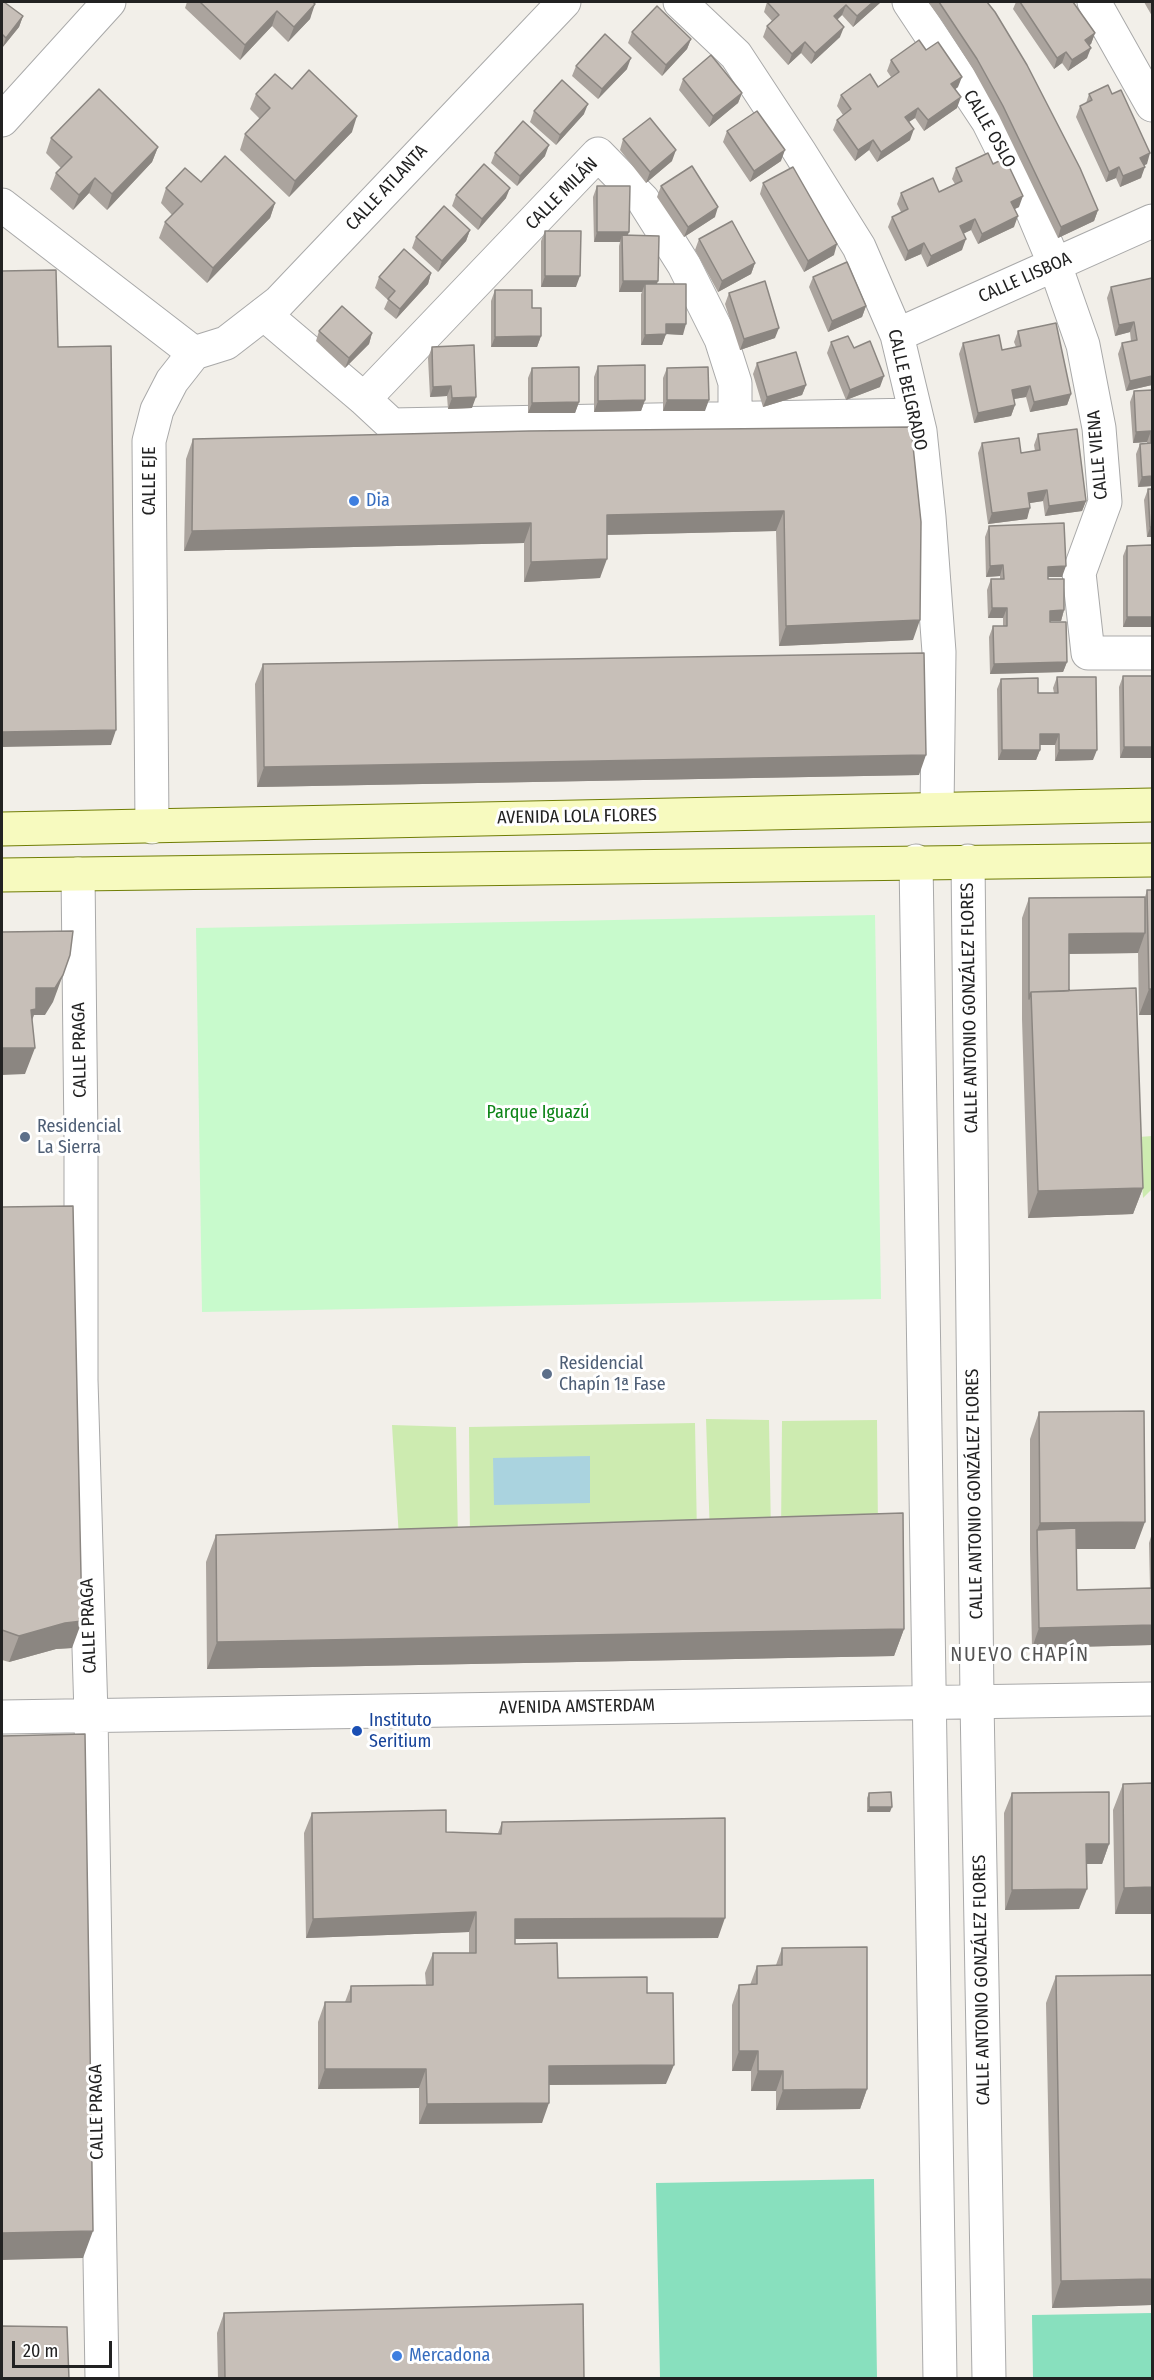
<!DOCTYPE html>
<html>
<head>
<meta charset="utf-8">
<style>
	body { margin:0 }
	#map { position:relative; width:1154px; height:2380px; overflow:hidden; background:#f2efe9; font-family:"Fira Sans Condensed",sans-serif }
	canvas { display:block }
	.frame { position:absolute; inset:0; border:3px solid #222; pointer-events:none }
	.scale { position:absolute; left:12px; top:2341px; width:100px; height:27px; box-sizing:border-box; border:3px solid #222; border-top:0; padding-left:8px; font-size:18px; line-height:21px; white-space:nowrap; color:#222; -webkit-text-stroke:4px #fff; paint-order:stroke }
</style>
</head>
<body>
<div id="map">
<canvas width="1154" height="2380"></canvas>
<div class="frame"></div>
<div class="scale">20 m</div>
</div>
<script>
const g = document.querySelector('canvas').getContext('2d');
g.lineJoin = 'round';
function fill(path, color) { g.fillStyle = color; g.fill(path, 'evenodd'); }
function stroke(path, color, width, dash) { g.strokeStyle = color; g.lineWidth = width; g.lineCap = dash ? 'butt' : 'round'; g.setLineDash(dash || []); g.stroke(path); }
function label(font, color, halo, rows, align = 'center') {
  g.font = font + ' "Fira Sans Condensed",sans-serif'; g.lineWidth = 6; g.setLineDash([]); g.textBaseline = 'middle'; g.strokeStyle = halo; g.fillStyle = color; for (const [text, x, y, turn = 0] of rows) {
    g.save(); g.translate(x, y); g.rotate((+turn || 0) * Math.PI / 180); g.textAlign = isNaN(turn) ? turn : align; if (halo) g.strokeText(text, 0, 0); g.fillText(text, 0, 0); g.restore();
  }
}
const grass = new Path2D(`
	M1152,1136v53l-9,9 -4,-61z
	M706,1419l63,1 2,114 -61,2z
	M877,1420l1,112 -97,3 1,-114z
	M695,1423l2,114 -227,3 -1,-113z
	M392,1425l64,2 2,113 -59,-2z`);
const park = new Path2D(`
	M875,915l6,384 -679,13 -6,-384z`);
const pitch = new Path2D(`
	M874,2179l3,199h-217l-4,-195z
	M1152,2313v65h-119l-1,-63z`);
const water = new Path2D(`
	M590,1456v47l-96,2 -1,-47z`);
const minor = new Path2D(`
	M680,2l56,53 63,96 60,96 38,88 23,96 9,86 10,135 -2,157
	M909,2l79,119 41,82 26,62 28,80 16,83 6,74 -26,71 9,80h64
	M1094,2l58,103
	M2,120l107,-118
	M2,205l192,148
	M264,314l100,85
	M897,335l255,-114
	M735,419v-36l-14,-44 -37,-74 -41,-65 -45,-46 -234,245 28,26 524,-10
	M916,861l24,1517
	M968,861l9,840 12,677
	M78,874l3,266v240l10,335 11,663
	M2,1717l1150,-18`);
const tertiary = new Path2D(`
	M152,827l-3,-386 8,-31 15,-29 22,-28 32,-10 53,-41 285,-300`);
const secondary = new Path2D(`
	M2,829l1150,-24
	M2,875l1150,-15`);
const wall = new Path2D(`
	M2,2l21,14 -4,11 -17,21z
	M187,2h126l-3,17 -22,23 -16,-16 -32,34 -55,-52z
	M767,2h114l-28,25 -11,-12 -5,5 3,17 -29,27 -10,-11 -13,12 -25,-28 4,-11 5,-5 -8,-9z
	M928,2h59l111,208 -4,11 -36,17 -59,-122 -26,-47 -31,-48z
	M1016,2h57l22,31 -4,11 -2,1 -2,13 -19,13 -6,-8 -8,6 -41,-60z
	M1144,2h8v14z
	M632,32l59,7 -4,10 -25,27 -34,-33z
	M926,50l32,37 -3,2 2,19 -33,23 -9,-13 -6,4 1,18 -33,22 -8,-12 -14,11 -22,-31 4,-10 6,-5 -6,-9 4,-11 37,-8 13,-10 -4,-6 4,-11z
	M576,66l51,3 -29,30 -26,-23z
	M683,79l59,14 -4,10 -29,24 -30,-37z
	M292,89l60,43 -63,65 -49,-47 5,-16 15,-15 -10,-10 6,-15z
	M1089,94h23l35,70 -3,1 -3,13 -21,9 -4,-9 -10,4 -30,-65 4,-11 6,-3z
	M534,111l50,3 -28,31 -26,-23z
	M727,131l54,30 -31,21 -27,-40z
	M51,138l107,9 -6,15 -45,48 -18,-17 -16,17 -23,-21 6,-16 5,-5 -15,-15z
	M623,139l49,22 -26,22 -26,-33z
	M495,153l50,3 -28,30 -26,-23z
	M993,164l26,43 -4,2 -1,18 -36,17 -7,-14 -8,4 -1,16 -35,17 -6,-13 -16,7 -17,-34 4,-10 9,-5 -4,-8 4,-11 38,-1 16,-8 -3,-5 4,-11z
	M201,182l74,21 -5,15 -63,65 -48,-45 6,-16 7,-7 -11,-12 5,-15z
	M763,183l71,72 -30,17 -44,-78z
	M597,186l60,98 26,51 -17,-1 -4,11h-21v-51l1,-2h-23v-46l1,-4h-26l-1,-45z
	M661,186l54,31 -31,20 -27,-40z
	M456,195l50,3 -28,32 -26,-24z
	M470,230l-4,11 -28,31 -26,-24 4,-11z
	M545,231l31,56h-35v-46z
	M699,239l56,24 -4,11 -33,18 -23,-42z
	M431,273l-3,11 -32,35 -12,-10 4,-9 -13,-12 4,-11z
	M813,277l53,29 -4,11 -34,15 -19,-45z
	M1152,278v107l-26,6 -8,-37 4,-11 9,-2 -1,-9 -15,4 -8,-38 4,-11z
	M495,290l37,18 9,28 -4,11h-46v-46z
	M729,293l46,45 -35,12 -15,-46z
	M319,331l53,2 -3,11 -24,24 -29,-27z
	M1018,331l53,63 -4,11 -37,7 -4,-15 -12,2 1,6 -4,11 -37,7 -15,-69 4,-11 39,7 14,-3 -2,-5z
	M831,342l23,6 26,39 -34,13 -19,-47z
	M432,347l40,61 -24,1 -1,-13 -17,1 -2,-39z
	M757,363l49,22 -4,10 -39,12 -10,-33z
	M598,366l47,34 -4,11 -47,1v-35z
	M532,368l47,34 -4,11h-47v-35z
	M667,368l38,43h-42v-33z
	M1152,390v96l-14,1 -2,-33 4,-10 7,-1v-1l-14,1 -3,-41 4,-11z
	M911,427l2,213 -134,6 -3,-115 -169,4 -7,43 -76,4v-39l-340,8 2,-92 7,-20z
	M1038,434l48,67 -4,10 -37,5 -2,-15 -13,2 -3,16 -39,5 -10,-71 4,-10 39,10 14,-2 -1,-6z
	M1148,489h4v48h-5l-3,-37z
	M989,526l73,51h-14v2l16,31 -3,11h-11l17,41 -4,10 -73,2 -1,-37 4,-11h10v-8h-15l-1,-28 4,-11h9v-3l-14,1 -1,-40z
	M1152,545v82h-29v-71l4,-10z
	M263,664l656,111 -662,12 -2,-103z
	M1123,676h29v82h-32l-1,-71z
	M1057,677l36,83 -38,1v-16h-15v5l-4,10h-38l-1,-71 4,-10 37,14h16l-1,-5z
	M1147,890l5,125h-13l-1,-63v1l-69,1v37l74,197 -10,26 -105,4 -6,-199v-101l7,-20 116,-1z
	M2,1207l70,441 -16,1 -47,13 -7,-2z
	M1039,1412l96,137h-59l1,41 73,-2 -1,-45 3,-10v112l-120,3 -2,-99v-110z
	M216,1535l688,94 -10,27 -687,13 -1,-107z
	M1152,1783v131h-37l-2,-104 10,-26z
	M869,1793l21,19h-23v-14z
	M1012,1793l97,51 -7,20h-16l-7,45 -74,1 -1,-97z
	M312,1813l134,19 52,1 4,-11 216,116 -203,1v5l43,34 89,15 19,91 -117,1 -7,38 -123,1v-36l-101,1v-67l7,-20h20l6,-16 75,-1 -1,-12 8,-20h36v-21l-163,6 -2,-105z
	M782,1948l85,141 -7,20 -84,1v-19h-25v-20h-19v-66l7,-20h11l7,-19 19,-1z
	M1056,1976l96,329 -100,3 -6,-305z
	M224,2313l360,66h-366l-1,-46z`);
const shadedWall = new Path2D(`
	M873,2h8l-28,25 4,-11z
	M315,4l-5,15 -22,23 6,-15z
	M846,5l-4,10 -12,11 4,-10z
	M277,11l-5,15 -32,34 5,-15z
	M23,16l-4,11 -17,21 4,-10z
	M844,27l-4,10 -29,27 4,-11z
	M1095,33l-4,11 -9,6 3,-10z
	M691,39l-4,10 -25,27 4,-11z
	M805,42l-4,11 -13,12 4,-11z
	M1091,48l-4,10 -19,13 4,-11z
	M1066,52l-4,11 -8,6 3,-11z
	M631,58l-4,11 -29,30 4,-10z
	M962,77l-4,10 -10,8 3,-11z
	M742,93l-4,10 -29,24 4,-11z
	M961,97l-4,11 -33,23 4,-11z
	M588,104l-4,10 -28,31 4,-10z
	M918,108l-3,10 -14,9 4,-10z
	M357,116l-5,16 -63,65 6,-16z
	M914,129l-4,11 -33,22 4,-10z
	M873,140l-4,10 -14,11 3,-11z
	M549,145l-4,11 -28,30 3,-10z
	M158,147l-6,15 -45,48 5,-16z
	M676,150l-4,11 -26,22 4,-11z
	M785,150l-4,11 -31,21 4,-11z
	M1150,153l-3,11 -11,5 4,-11z
	M1119,167l-3,11 -10,4 3,-10z
	M1145,167l-4,11 -21,9 3,-11z
	M95,178l-6,15 -16,17 6,-15z
	M510,188l-4,10 -28,32 4,-11z
	M1023,196l-4,11 -11,5 3,-10z
	M275,203l-5,15 -63,65 6,-15z
	M718,207l-3,10 -31,20 4,-10z
	M1098,210l-4,11 -36,17 3,-11z
	M1018,216l-4,11 -36,17 4,-10z
	M975,219l-4,11 -15,7 4,-11z
	M470,230l-4,11 -28,31 4,-11z
	M597,232h32l-4,10 -3,-7 -2,7h-26z
	M966,239l-4,11 -35,17 4,-11z
	M924,243l-3,11 -16,7 3,-10z
	M837,244l-3,11 -30,17 4,-11z
	M755,263l-4,11 -33,18 4,-11z
	M431,273l-3,11 -32,35 4,-10z
	M545,276h35l-4,11h-35z
	M623,281h35l-4,11 -9,-8 -3,8h-23z
	M866,306l-4,11 -34,15 4,-11z
	M1134,322l-4,10 -15,4 4,-11z
	M666,324h20l-3,11 -17,-1 -4,11h-21l4,-10z
	M779,328l-4,10 -35,12 4,-11z
	M372,333l-3,11 -24,24 4,-10z
	M541,336l-4,11h-46l4,-10z
	M884,376l-4,11 -34,13 4,-10z
	M1152,376v9l-26,6 4,-10z
	M806,385l-4,10 -39,12 4,-10z
	M451,386l-4,10 -17,1 3,-10z
	M1030,386l-4,11 -18,3 4,-10z
	M1071,394l-4,11 -37,7 4,-10z
	M476,397l-4,11 -24,1 4,-11z
	M645,400l-4,11 -47,1 4,-11z
	M667,400h42l-4,11h-42z
	M579,402l-4,11h-47l4,-10z
	M1015,405l-4,11 -37,7 4,-10z
	M1151,431l-4,11 -14,1 3,-11z
	M1152,476v10l-14,1 4,-10z
	M1047,490l-4,11 -19,3 4,-11z
	M1086,501l-4,10 -37,5 4,-10z
	M1030,508l-3,11 -39,5 4,-11z
	M784,511l-8,20 -176,4 7,-20z
	M531,523l-7,20 -340,8 8,-20z
	M1150,527h2v10h-5z
	M607,559l-7,19 -76,4 7,-20z
	M1003,565l-3,11 -14,1 4,-11z
	M1066,566l-4,11h-18l4,-10z
	M992,608h15l-4,10h-15z
	M1064,610l-3,11h-15l4,-10z
	M1127,617h25v10h-29z
	M920,620l-7,20 -134,6 7,-20z
	M1067,662l-4,10 -73,2 4,-10z
	M116,730l-5,15 -109,2v-15z
	M1040,734h19l-4,11h-19z
	M1124,747h28v11h-32z
	M1002,750h38l-4,10h-38z
	M1059,750h38l-4,10 -38,1z
	M926,755l-7,20 -662,12 7,-20z
	M1145,933l-7,20 -77,1 8,-20z
	M63,975l-10,27 -8,13h-11l-7,20 -5,2 14,-49z
	M1149,989h3v26h-13z
	M2,1048h33l-10,26 -23,1z
	M1143,1188l-10,26 -105,4 10,-27z
	M1145,1522l-10,27h-98v-19l3,-7z
	M82,1621l-10,27 -16,1 -47,13 10,-26 46,-13z
	M1152,1625v20l-120,3 7,-20z
	M904,1629l-10,27 -687,13 10,-27z
	M869,1807h23l-2,5h-23z
	M1086,1844h23l-7,20h-23z
	M1152,1887v27h-37l9,-26z
	M1087,1889l-8,20 -74,1 7,-20z
	M476,1912l-7,20 -163,6 7,-19z
	M725,1918l-7,20 -210,1 7,-20z
	M739,2051h19l-7,20h-19z
	M674,2065l-8,19 -124,1 7,-19z
	M325,2069h101l-7,19 -101,1z
	M758,2071h25l-7,20h-25z
	M867,2089l-7,20 -84,1 7,-20z
	M549,2103l-7,20 -123,1 8,-20z
	M93,2231l-10,27 -81,2v-27z
	M1152,2279v26l-100,3 9,-27z`);
const building = new Path2D(`
	M2,2h2l19,14 -17,22 -4,-4z
	M200,2h113l2,2 -21,23 -17,-16 -32,34z
	M767,2h106l-16,14 -11,-11 -12,11 10,11 -29,26 -10,-11 -13,12 -25,-28 12,-11z
	M939,2h48l8,10 32,53 53,103 18,42 -37,17 -58,-121 -26,-47z
	M1020,2h53l22,31 -10,7 6,8 -19,12 -6,-8 -9,6z
	M657,6l34,33 -25,26 -34,-33z
	M605,34l26,24 -29,31 -26,-23z
	M919,40l7,10 12,-8 24,35 -11,7 10,13 -33,23 -10,-12 -13,9 9,12 -33,23 -8,-12 -15,10 -21,-30 14,-11 -10,-14 29,-21 8,13 21,-15 -8,-12z
	M711,55l31,38 -29,23 -30,-37z
	M309,70l48,46 -62,65 -50,-47 25,-26 -14,-14 19,-20 17,15z
	M562,80l26,24 -28,31 -26,-24z
	M1108,85l4,9 9,-4 29,63 -10,5 5,9 -22,9 -4,-9 -10,5 -29,-66 12,-6 -3,-6z
	M99,89l59,58 -46,47 -17,-16 -16,17 -23,-22 16,-16 -21,-19z
	M757,111l28,39 -31,21 -27,-40z
	M650,118l26,32 -26,22 -27,-33z
	M523,121l26,24 -29,31 -25,-23z
	M988,153l5,11 12,-6 18,38 -12,6 7,14 -36,18 -7,-15 -15,7 6,13 -35,17 -7,-13 -16,8 -16,-34 16,-8 -7,-16 32,-15 6,14 23,-11 -6,-13z
	M225,156l50,47 -62,65 -48,-46 18,-18 -17,-16 19,-20 16,14z
	M484,164l26,24 -28,31 -26,-24z
	M692,166l26,41 -30,20 -27,-41z
	M793,167l44,77 -29,17 -45,-78z
	M597,186h33l-1,46h-32z
	M444,206l26,24 -28,31 -26,-24z
	M732,221l23,42 -33,18 -23,-42z
	M545,231h36l-1,45h-35z
	M622,235l37,1 -1,45h-35z
	M404,249l27,24 -31,36 -12,-10 7,-8 -16,-14z
	M847,262l19,44 -34,15 -19,-44z
	M56,270l2,77 53,-1 5,384 -114,2v-461z
	M1152,278v98l-22,5 -8,-38 15,-3 -3,-18 -15,3 -8,-38z
	M765,281l14,47 -35,11 -15,-46z
	M645,284h41v40h-20v10l-21,1z
	M495,290h37v18h9v28l-46,1z
	M342,306l30,27 -23,25 -30,-27z
	M1056,323l15,71 -37,8 -4,-16 -18,4 3,15 -37,8 -15,-70 36,-8 3,15 19,-4 -3,-15z
	M848,336l6,12 16,-7 14,35 -34,14 -19,-48z
	M474,345l2,52 -24,1 -1,-12 -18,1 -1,-40z
	M796,352l10,33 -39,12 -10,-34z
	M645,365v35l-47,1v-35z
	M579,367v35l-47,1v-35z
	M708,367l1,33h-42v-32z
	M1152,390v86l-10,1 -2,-33 11,-1v-12l-15,1 -2,-41z
	M911,427l10,95 -1,98 -134,6 -2,-115 -177,4v44l-76,3v-39l-339,8 1,-92 336,-8z
	M1077,429l9,72 -37,5 -2,-16 -19,3 2,15 -38,5 -10,-70 37,-5 2,15 19,-3 -2,-16z
	M1148,489h4v38h-2z
	M1064,523l2,43 -18,1v12h16v31l-14,1v11h16l1,40 -73,2 -1,-38h14v-18h-15l-1,-29h13l-1,-14 -13,1 -1,-40z
	M1152,545v72h-25v-71z
	M924,653l2,102 -662,12 -1,-103z
	M1123,676h29v71h-28z
	M1057,677h39l1,73h-38v-16h-19v16h-38l-1,-71 37,-1v15h20z
	M1147,890h5v99h-3z
	M1145,897v36l-76,1v57l-38,1 -2,7v-101z
	M73,931l-3,24 -7,20 -8,13h-19v21l-5,1 4,38h-33v-116z
	M1136,988l7,200 -105,3 -7,-199z
	M73,1206l9,415 -17,2 -46,13 -17,-6v-423z
	M1144,1411l1,111 -105,1 -1,-111z
	M903,1513l1,116 -687,13 -1,-107z
	M1076,1528l1,62 75,-2v37l-113,3 -2,-98z
	M85,1734l8,497 -91,2v-497z
	M1152,1783v104l-28,1 -1,-104z
	M891,1792l1,15h-23v-14z
	M1109,1792v52h-23l1,45 -75,1v-97z
	M446,1810v22l55,2 1,-12 223,-4v100l-210,1v25l42,-1 1,35 89,-1v16h26l1,72 -125,1v37l-122,1 -1,-35h-101v-67h26v-16l82,-1v-32h43v-41l-163,7 -1,-106z
	M867,1947v142l-84,1v-19h-25v-20h-19v-66l18,-1v-18l25,-1v-17z
	M1152,1975v304l-91,2 -5,-305z
	M583,2304l1,75h-359l-1,-66z
	M2,2326l65,1 2,52h-67z`);
const markers = [
	[354,501,6,"#3f7fe0"],
	[25,1137,6,"#5c6f8a"],
	[547,1374,6,"#5c6f8a"],
	[357,1731,6,"#1a4fb4"],
	[397,2356,6,"#3f7fe0"]
];
const streetNames = [
	["CALLE OSLO",989,129,60],
	["CALLE ATLANTA",387,188,-47],
	["CALLE MILÁN",562,194,-45],
	["CALLE LISBOA",1025,278,-24],
	["CALLE BELGRADO",907,390,77],
	["CALLE VIENA",1098,455,-95],
	["CALLE EJE",150,481,-90],
	["AVENIDA LOLA FLORES",577,817,-1],
	["CALLE ANTONIO GONZÁLEZ FLORES",970,1008,-91],
	["CALLE PRAGA",80,1050,-91],
	["CALLE ANTONIO GONZÁLEZ FLORES",975,1494,-91],
	["CALLE PRAGA",89,1626,-92],
	["AVENIDA AMSTERDAM",577,1707,-1],
	["CALLE ANTONIO GONZÁLEZ FLORES",982,1980,-91],
	["CALLE PRAGA",97,2112,-91]
];
const shopNames = [
	["Dia",366,501],
	["Mercadona",409,2356]
];
const parkNames = [
	["Parque Iguazú",538,1113]
];
const serviceNames = [
	["Residencial",37,1127],
	["La Sierra",37,1148],
	["Residencial",559,1364],
	["Chapín 1ª Fase",559,1385]
];
const transitNames = [
	["Instituto",369,1721],
	["Seritium",369,1742]
];
const neighbourhoodNames = [
	["NUEVO CHAPÍN",1020,1655]
];
fill(grass, '#cdebb0');
fill(park, '#c8facc');
fill(pitch, '#88e0be');
fill(water, '#aad3df');
stroke(minor, '#a9a9a9', 35);
stroke(tertiary, '#a9a9a9', 35);
stroke(secondary, '#707d05', 35);
stroke(minor, '#fff', 33);
stroke(tertiary, '#fff', 33);
stroke(secondary, '#f7fabf', 33);
fill(wall, '#aba49e');
fill(shadedWall, '#8b8681');
fill(building, '#c7bfb8');
stroke(building, '#8b8681', 1.5);
for (const [x, y, r, color] of markers) { const dot = new Path2D(); dot.arc(x, y, r, 0, 2 * Math.PI); g.fillStyle = color; g.fill(dot); stroke(dot, '#fff', 2); }
label('18px', '#222', '#fff', streetNames);
label('18px', '#366cbe', '#fff', shopNames, 'left');
label('18px', '#0c8416', '#fff', parkNames);
label('18px', '#4e5e75', '#fff', serviceNames, 'left');
label('18px', '#164399', '#fff', transitNames, 'left');
g.letterSpacing = '1.5px';
label('20px', '#555', '#fff', neighbourhoodNames);
g.letterSpacing = '0px';
</script>
</body>
</html>
